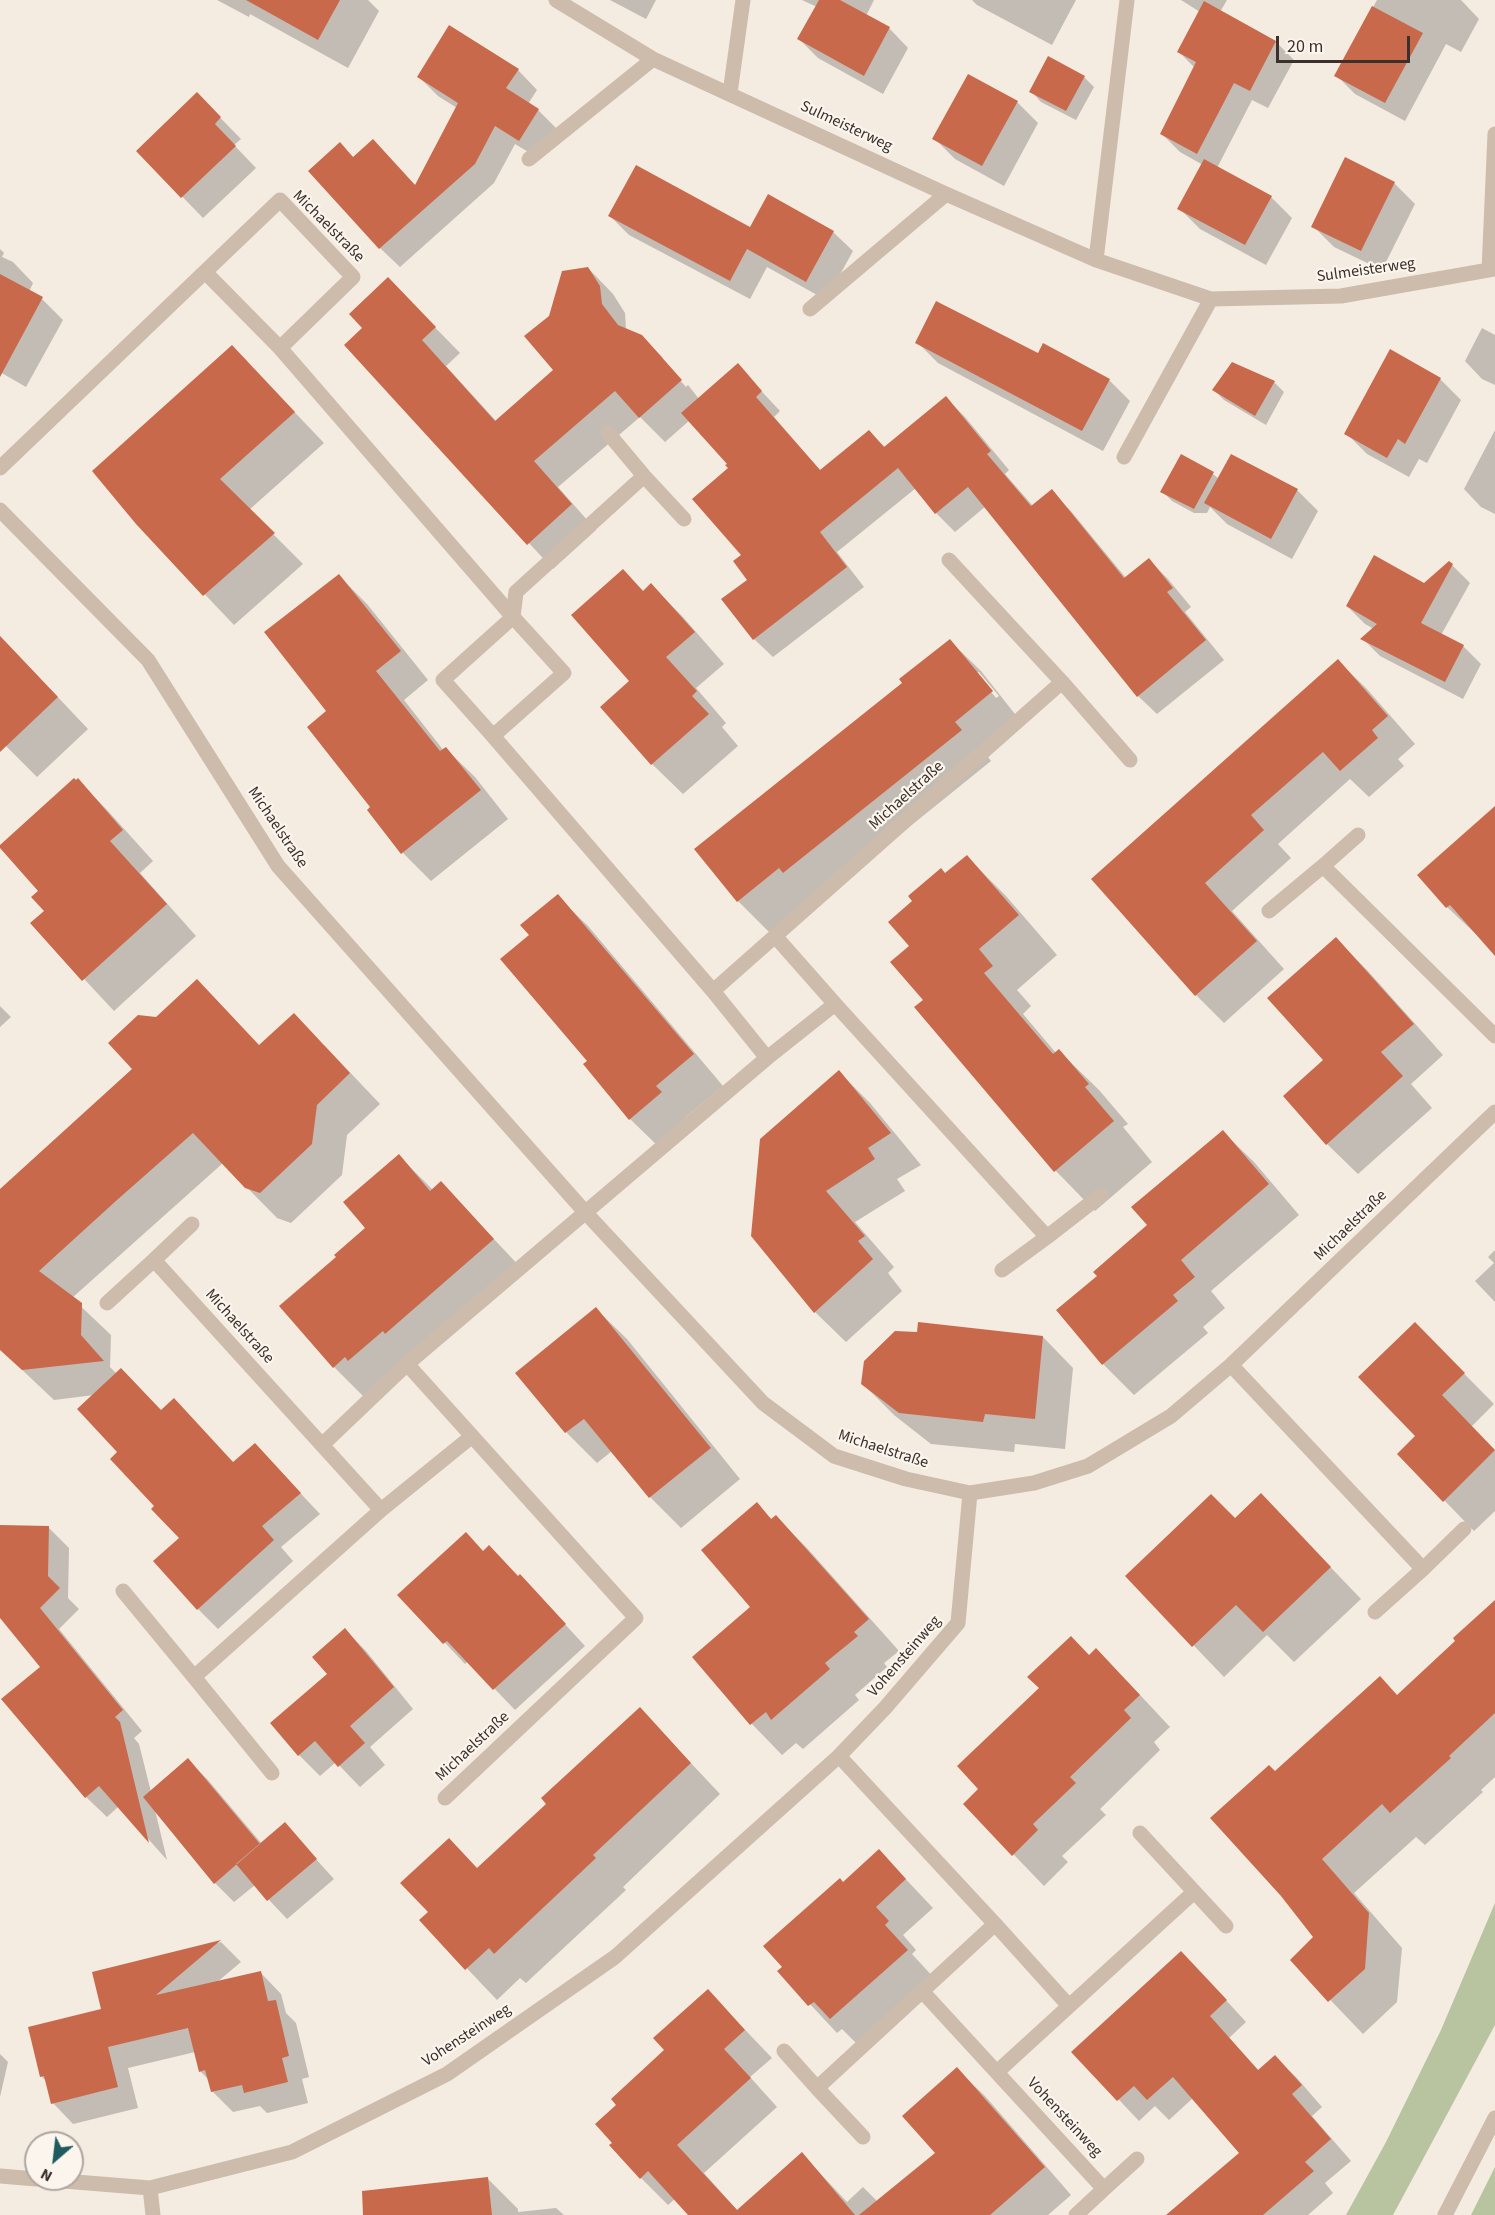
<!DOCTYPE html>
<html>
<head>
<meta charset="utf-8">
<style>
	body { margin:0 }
	#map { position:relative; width:1495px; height:2215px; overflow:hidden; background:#f4ebe1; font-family:"Source Sans 3",sans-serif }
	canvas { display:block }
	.north { position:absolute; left:24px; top:2131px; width:60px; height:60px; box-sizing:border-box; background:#fbf5ee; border:2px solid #aea6a0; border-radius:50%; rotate:208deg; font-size:16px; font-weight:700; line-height:24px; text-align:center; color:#3b302b }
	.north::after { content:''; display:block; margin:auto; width:21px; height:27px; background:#1f5a5e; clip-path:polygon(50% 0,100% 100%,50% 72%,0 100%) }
	.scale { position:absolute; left:1276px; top:36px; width:134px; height:27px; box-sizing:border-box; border:3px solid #3b302b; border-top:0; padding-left:8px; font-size:18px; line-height:21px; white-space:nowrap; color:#3b302b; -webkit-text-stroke:4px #fbf5ee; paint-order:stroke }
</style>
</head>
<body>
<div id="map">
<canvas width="1495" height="2215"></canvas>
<div class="north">N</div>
<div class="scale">20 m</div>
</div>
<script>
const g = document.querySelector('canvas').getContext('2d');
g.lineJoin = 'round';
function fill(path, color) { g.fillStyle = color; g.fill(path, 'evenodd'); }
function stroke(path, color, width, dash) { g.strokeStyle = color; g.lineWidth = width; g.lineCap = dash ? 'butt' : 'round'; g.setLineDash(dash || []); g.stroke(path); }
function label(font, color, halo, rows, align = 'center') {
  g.font = font + ' "Source Sans 3",sans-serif'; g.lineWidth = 4.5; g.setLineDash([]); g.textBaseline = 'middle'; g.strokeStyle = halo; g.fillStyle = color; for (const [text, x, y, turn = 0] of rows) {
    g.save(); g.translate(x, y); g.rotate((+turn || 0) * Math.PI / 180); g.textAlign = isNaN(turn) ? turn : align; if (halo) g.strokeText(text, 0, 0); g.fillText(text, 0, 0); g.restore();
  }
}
const green = new Path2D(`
	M1495,1903v122l-102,190h-47l40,-73 55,-112z
	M1495,2167v48h-24z`);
const shadow = new Path2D(`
	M217,0h151l11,11 -31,57 -98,-54 -1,3z
	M610,0h46l-10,19z
	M802,0h72l-8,16 23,12 19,20 -25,46 -65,-36 -19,-19 18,-32z
	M972,0h104l-24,45 -75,-40z
	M1181,0h46l-7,12 56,30 18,18 -26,48 -16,-8 -35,68 54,29 21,21 -26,47 -66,-36 -21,-21 24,-43 -23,-13 -18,-18 33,-66 -17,-17 22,-39z
	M1377,0h84l18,19 -18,33 -15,-8 -41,77 -50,-27 -19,-19z
	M518,70l19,20 -9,14 10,6 20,20 -18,29 -25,-15 -21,39 -94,84 -20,-19 -26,-89 19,-18 43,45 41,-78 -19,-12 -19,-19z
	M968,76l49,26 21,21 -34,63 -49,-27 -21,-21z
	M1084,77l10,10 -18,33 -35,-18 -10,-11z
	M197,94l44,45 -7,6 22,23 -53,50 -65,-67z
	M1394,183l21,21 -33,66 -48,-23 -21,-21z
	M610,216l140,13 83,3 20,19 -27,49 -59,-33 -17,32 -121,-64z
	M0,249l4,4 -2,4 11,5 20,21 -4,9 13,7 21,21 -37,67 -26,-15z
	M588,268l25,26 12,19 1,17 16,6 21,22h-3l26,29 2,-2 11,14 38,-34 43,46 -6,6 47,54 48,-39 16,15 61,-49 19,19 44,53 -4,4 28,32 18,-15 19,19 56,68 23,-18 19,19 23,28 -6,5 39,48 -67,54 -19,-18 -152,-190 -31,26 -19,-19 -20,-25 -79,64 27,35 -91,70 -19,-18 -5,-59 -20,-116 -39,-44 -25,22 -25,-25 -82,70 38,43 -43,39 -207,-224 67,-40 47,48 -14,13 51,56 59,-52 -6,-53z
	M1482,328l13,7v50l-13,-6 -17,-18z
	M917,342l122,13 5,-10 65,35 21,21 -27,50 -165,-88z
	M261,377l63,66 -75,67 54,54 -69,61 -97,-102z
	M1440,379l21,21 -34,63 -8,-4 -10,18 -42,-23 -21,-21z
	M1274,382l10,10 -18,33 -42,-25 -10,-10z
	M1495,430v84l-14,-7 -17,-18z
	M1182,456l31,18 6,5 78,11 21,21 -26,48 -65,-35 -17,-17 -3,6h-13l-22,-12 -10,-10z
	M1452,565l18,18 -29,52 22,11 18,18 -18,35 -83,-43 -17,-17 11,-10 -9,-5 -18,-18 77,-21z
	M623,571l21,21 7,-7 31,31 42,48 -28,24 30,35 -4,4 16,19 -55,48 -31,-30 -21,-83z
	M339,576l28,28 61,76 -24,20 40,51 2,-2 29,28 33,42 -77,62 -28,-28 -75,-142z
	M0,636l88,93 -51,48 -37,-37z
	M950,641l31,30 41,52 -37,30 6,8 -176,142 -46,29 -31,-31 -42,-52 208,-166zM975,672h4l20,24 -3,2z
	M1338,661l28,27 49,56 -17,15 6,7 -35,31 -19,-18 -72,65 13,14 -59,53 52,58 -60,54 -28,-28 -103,-116z
	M78,780l30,31 45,50 -13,12 56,63 -82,75 -82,-88 14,-12 -6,-20z
	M1495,812v140l-48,-45 -28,-32z
	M967,857l39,39 51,59 -40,35 14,16 -8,8 33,39 3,-2 40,39 29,34 -5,3 29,35 -57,49 -39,-40 -140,-163 9,-8 -14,-54 34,-71z
	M557,896l31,30 135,160 -37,31 5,7 -30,25 -31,-30 -99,-184z
	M1336,939l31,31 76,85 -32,29 21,24 -74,66 -31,-30 -2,-84z
	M0,1006l11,11 -11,10z
	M324,1045l56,59 -33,31 -5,40 -51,48 -14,-5 -54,-55 -151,135 39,37 -1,32 7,7 45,38 72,51 21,-18 65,69 -39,33 12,14 -75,68 -20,-20 -17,-71 -62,-86 -25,-57 -40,5 -54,-51v-158l260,-145z
	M839,1072l31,31 51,62 -24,14 8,12 -50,31 39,45 -6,6 14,18 -56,51 -31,-30 -62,-77z
	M1223,1132l31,30 45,53 -88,76 14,17 -22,19 5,6 -74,62 -31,-31 -45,-54 41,-34 50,-50z
	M399,1156l34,34 8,-7 83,88 -160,126 -30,-30 4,-110 29,-29z
	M1495,1250v52l-20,-21 19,-18 -6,-6z
	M596,1309l31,30 113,140 -59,49 -31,-31 -38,-46 -15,12 -31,-31z
	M1415,1324l79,80 -23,23 24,24v60l-21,20 -30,-31 -27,-63z
	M1043,1337l30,31 -8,81 -50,-5 -1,8 -83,-8 -37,-29 -31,-31z
	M757,1504l15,16 4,-3 31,31 92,103 -15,12 3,4 -32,28 4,5 -56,49 -7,-6 -14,12 -30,-31 -58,-66 58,-51z
	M1235,1520l56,6 70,73 -67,63 -27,-27 -43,42 -97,-101z
	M0,1526l49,2 20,20 -1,50 11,11 -20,20 83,102 -8,7 5,6 12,48 37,-32 20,20 54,64 23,-19 49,54 -47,40 -32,-34 -21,17 -19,-19 -60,-73 12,50 -48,-54 -12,11 -21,-20 -44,-130 -42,-52z
	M484,1552l34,25 22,20 45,49 -70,64 -47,-49 -3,3 -65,-69z
	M1495,1607v170l-14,13 2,2 -58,53 -9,-8 -62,56 48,55 -5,54 -34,32 -71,-74 23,-23 -40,-164 122,-77z
	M345,1630l21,21 47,58 -43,38 15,18 -25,22 -24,-25 -16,14 -21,-21z
	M1090,1656l37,25 43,46 -16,15 6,8 -60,59 6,6 -44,41 6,6 -24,24 -79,-82 15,-15z
	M640,1709l80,85 -97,93 3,3 -100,93 -6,-5 -23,22 -76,-80 127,-116z
	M879,1851l54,57 -30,27 13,15 -4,4 22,24 -75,68 -17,-17 -5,4 -58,-62 64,-87z
	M221,1942l20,20 -25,21 45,-10 20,21 5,19 10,10 13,54 -7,2 6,24 -41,10 -7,-7 -27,6 -21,-21 -2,-10 -10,-10 -5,-19 -67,16 10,40 -65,16 -20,-21 -6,-21 -6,-6 61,-66 -8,-37z
	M1202,1974l44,48 -17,16 30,33 16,-14 21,20 26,30 -10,9 39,45 -26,22 8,10 -25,22h-112l45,-62 -48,-55 -24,22 -14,-14 -16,15 -65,-69z
	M708,1991l64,67 -22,19 27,30 -73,66 35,39 63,-58 45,48 16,-15 15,15 59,-49 20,-84 28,27 86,99 -23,20h-355l-17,-17 -8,7 -27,-27 -27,-34 4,-38 48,-56z
	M0,2054l8,8 -8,35z
	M487,2178l31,31v3l38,-4 8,7h-141z`);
const building = new Path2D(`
	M246,0h94l-22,40z
	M819,0h21l50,27 -26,49 -67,-37z
	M1204,1l72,40 -26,50 -16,-8 -37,71 -37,-20 36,-72 -19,-10z
	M1372,6l51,27 -38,70 -51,-27z
	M449,25l70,44 -13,19 33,21 -20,32 -24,-15 -20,38 -96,85 -71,-78 32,-29 13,15 20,-18 42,46 43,-82 -41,-26z
	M1048,56l37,20 -19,35 -37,-19z
	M968,74l50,27 -36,65 -50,-27z
	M197,92l24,25 -6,7 21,22 -55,52 -45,-47z
	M1345,157l50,25 -34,69 -50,-24z
	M1204,159l68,37 -27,49 -68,-36z
	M636,165l114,62 18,-33 66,37 -28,51 -59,-33 -17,32 -122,-65z
	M588,267l12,19 2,18 16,21 24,10 40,45 -43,38 -24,-27 -81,70 38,43 -45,41 -183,-200 18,-17 -13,-14 39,-37 48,50 -14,13 73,81 58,-51 -29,-34 25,-20 13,-45z
	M0,274l43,23 -43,80z
	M936,301l102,52 5,-10 67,36 -28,52 -167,-88z
	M232,345l63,67 -75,67 55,54 -72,63 -67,-72 -44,-53z
	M1390,349l51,29 -36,66 -7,-5 -11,19 -43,-24z
	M1232,362l43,19 -20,35 -43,-26z
	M738,363l24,28 -6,6 64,73 49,-40 15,17 62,-51 45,55 -4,3 44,52 21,-17 72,89 25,-20 24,30 -6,4 39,48 -69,57 -169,-210 -33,27 -37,-46 -78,64 27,35 -94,73 -32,-41 26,-19 -14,-19 8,-6 -49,-56 36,-31 -3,-3 2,-1 -46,-51z
	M1181,454l33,18 -20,37 -34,-17z
	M1231,454l67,35 -27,50 -67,-36z
	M1374,555l50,28 25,-22 4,3 -32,59 43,22 -19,37 -85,-43 17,-15 -31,-18z
	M623,569l20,22 8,-8 44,49 -29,25 31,34 -5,5 17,18 -58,51 -51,-58 29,-26 -58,-66z
	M339,574l62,77 -25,20 64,80 6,-4 35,43 -80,64 -34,-44 3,-3 -63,-80 19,-16 -62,-79z
	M0,636l58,61 -58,55z
	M950,639l43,52 -38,31 7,8 -179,143 -4,-5 -42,34 -43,-53 208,-166 -3,-4z
	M1338,659l50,57 -16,14 6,8 -38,33 -17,-19 -72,63 13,15 -59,53 52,58 -62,55 -104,-117z
	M74,778l2,2 2,-2 45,52 -13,11 57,63 -85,77 -52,-58 14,-12 -13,-14 7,-6 -38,-43v-3z
	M1495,806v150l-45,-51 -4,3 -29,-33z
	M967,855l52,60 -40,34 14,17 -9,7 69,81 6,-5 30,35 -4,3 29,34 -60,51 -140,-165 9,-7 -33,-38 19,-16 -21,-24 24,-21 -4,-5 33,-28 4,5z
	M558,894l136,160 -38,32 6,6 -33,28 -46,-56 4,-3 -87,-102 29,-24 -9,-10z
	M1336,937l78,87 -33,28 22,24 -77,69 -43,-49 40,-36 -56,-62z
	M197,979l62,66 35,-32 56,60 -33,32 -5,39 -52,49 -15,-5 -52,-55 -76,67 -78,71 43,32 -1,32 23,26 -82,9 -22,-20v-161l132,-120 -24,-26 30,-28 18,2z
	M839,1070l52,63 -23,15 7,11 -49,32 39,45 -7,5 15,18 -59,54 -63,-77 9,-97z
	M1223,1130l46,54 -88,76 14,17 -22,18 5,6 -76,64 -46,-55 41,-34 -4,-4 54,-47 -16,-18z
	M399,1154l31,37 11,-10 53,58 -109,95 -2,-3 -35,30 -3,-4 -12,11 -54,-62 57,-49 -2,-2 31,-27 -22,-26z
	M596,1307l115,141 -62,50 -65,-79 -19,14 -50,-60z
	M918,1322l125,14 -8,83 -50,-5 -2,8 -84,-9 -38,-29 3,-23 31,-30 22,1z
	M1415,1322l50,51 -23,22 53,55 -52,52 -46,-48 18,-18 -57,-59z
	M121,1368l40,42 13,-12 59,64 22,-19 46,50 -39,33 12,14 -77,70 -44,-49 26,-23 -28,-29 3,-3 -44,-47 7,-7 -40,-43z
	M1261,1493l70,74 -68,65 -27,-27 -44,42 -67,-71 86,-82 24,24z
	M757,1502l14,17 5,-4 93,104 -15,13 4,4 -33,27 5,6 -59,51 -5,-8 -16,13 -58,-68 58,-50 -49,-57z
	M0,1525l49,1 -1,50 12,12 -20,20 83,102 -8,7 5,5 29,121 -50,-57 -14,12 -84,-99 39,-32 -40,-49z
	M466,1532l17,19 6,-6 29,31 2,-2 46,50 -73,66 -46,-49 -4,3 -46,-49z
	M1495,1600v113l-46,43 2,2 -61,55 -8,-9 -60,55 47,54 -4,56 -37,33 -38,-42 23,-23 -32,-41 -71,-78 59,-53 6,6 105,-95 17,19 58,-54 -2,-3z
	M345,1628l49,59 -44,39 15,17 -27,24 -23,-26 -17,15 -28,-33 57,-49 -15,-17z
	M1071,1636l18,19 7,-7 44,47 -16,15 7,8 -61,59 6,6 -43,41 5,6 -26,26 -49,-52 15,-15 -21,-23 82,-78 -12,-11z
	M640,1707l51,56 -98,92 3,3 -102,96 -5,-6 -24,22 -46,-50 9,-8 -28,-29 49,-45 28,30 69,-64 -5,-6z
	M188,1758l72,86 -46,40 -71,-87z
	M285,1822l32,37 -50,42 -31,-37z
	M879,1849l27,30 -30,28 13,14 -4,4 23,25 -78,69 -16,-17 -6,4 -31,-35 5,-4 -19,-21 77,-68 3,4z
	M221,1940l-65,55 105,-24 7,30 8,-1 13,56 -7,2 6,24 -44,11 -2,-8 -31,7 -6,-22 -6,2 -11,-44 -80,19 10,40 -67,17 -7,-28 -4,1 -12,-50 73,-18 -9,-37z
	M1181,1951l46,49 -17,16 48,54 17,-15 27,30 -10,9 39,45 -26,23 9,9 -51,44h-97l73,-62 -66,-76 -26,23 -13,-14 -17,15 -46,-49z
	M708,1989l37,41 -21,19 27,29 -74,67 60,65 65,-58 53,63h-167l-40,-44 -8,8 -31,-34 3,-2 -17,-19 21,-19 -5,-6 53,-49 -11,-12z
	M957,2067l88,100 -55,48h-131l76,-62 -33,-37z
	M488,2177l4,38h-129l-1,-24z`);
const street = new Path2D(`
	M556,0l97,59 293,135 150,66 115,39 130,-3 154,-27
	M730,93l13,-93
	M529,159l124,-100
	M1096,260l31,-260
	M1489,270l6,-136
	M206,273l74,75
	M810,309l136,-115
	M608,433l36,43
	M1124,457l87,-158
	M0,468l280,-268 73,77 -73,71 233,269 51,56 -71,63 220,255 54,67 68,-54 212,233 54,-42
	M0,510l148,150 130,206 307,346 178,191 71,53 72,23 64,14 64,-10 54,-17 83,-50 60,-51 264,-253
	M949,560l113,122
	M493,736l-50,-56 70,-63 3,-25 128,-116 40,43
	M1358,835l-35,31 172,170
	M1269,911l54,-45
	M775,936l60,68
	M713,991l349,-309 68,78
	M154,1260l38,-36
	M1002,1270l45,-33
	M107,1303l47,-43 168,185 85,-81 360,-306
	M407,1364l229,254 -191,180
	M1231,1365l192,204 -48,43
	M322,1445l59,65
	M1423,1569l41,-40
	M123,1591l71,86 187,-167 90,-73
	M194,1677l78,96
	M839,1756l156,168 -178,164 46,49
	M1140,1833l86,93
	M995,1924l74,82
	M922,1991l182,198 -28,26
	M784,2051l33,37
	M997,2072l197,-180
	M0,2176l36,3
	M39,2179l111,9 142,-36 155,-78 168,-117 224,-201 46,-48 73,-85 12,-130
	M150,2188l3,27
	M1104,2189l33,-30
	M1445,2215l50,-97`);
const streetNames = [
	["Sulmeisterweg",846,127,25],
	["Michaelstraße",328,227,45],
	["Sulmeisterweg",1366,271,-8],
	["Michaelstraße",907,796,-42],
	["Michaelstraße",277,828,56],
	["Michaelstraße",1351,1226,-44],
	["Michaelstraße",239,1327,48],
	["Michaelstraße",883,1450,18],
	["Vohensteinweg",905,1657,-49],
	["Michaelstraße",473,1747,-43],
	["Vohensteinweg",467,2036,-33],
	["Vohensteinweg",1064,2118,47]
];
fill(green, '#b8c4a0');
fill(shadow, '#0003');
fill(building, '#c8694b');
stroke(street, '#cdbbac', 15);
label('16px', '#3b302b', '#fbf5ee', streetNames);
</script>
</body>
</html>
